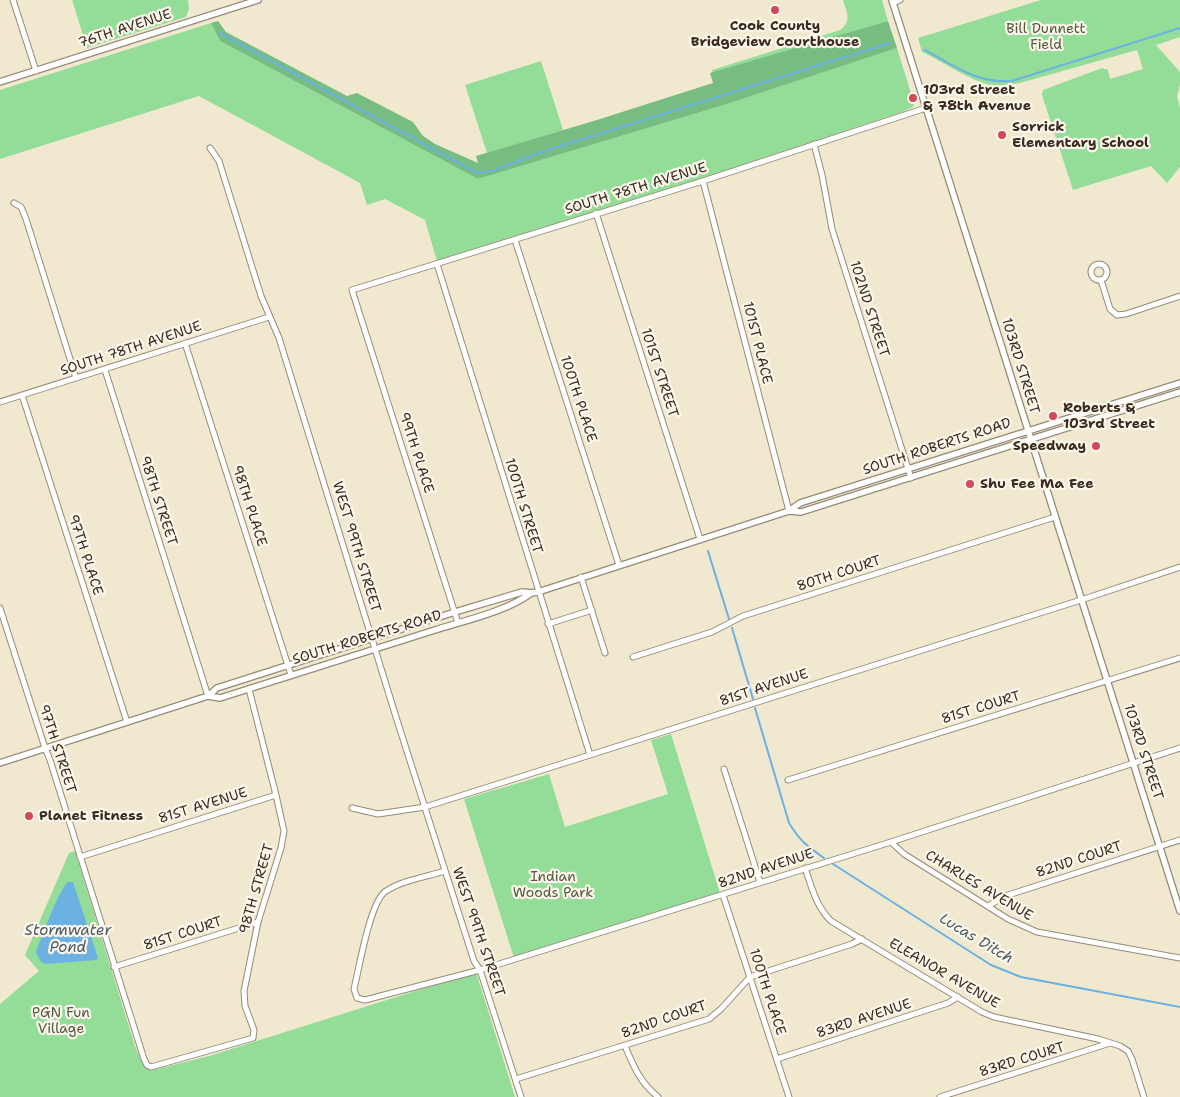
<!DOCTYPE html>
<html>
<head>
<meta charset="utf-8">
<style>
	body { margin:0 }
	canvas { display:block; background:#f0e9d0 }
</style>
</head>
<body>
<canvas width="1180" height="1097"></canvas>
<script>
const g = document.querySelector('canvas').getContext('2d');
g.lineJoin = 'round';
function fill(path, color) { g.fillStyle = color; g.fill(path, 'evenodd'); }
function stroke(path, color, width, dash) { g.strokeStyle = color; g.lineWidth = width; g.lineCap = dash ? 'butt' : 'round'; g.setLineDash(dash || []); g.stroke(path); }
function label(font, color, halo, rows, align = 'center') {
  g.font = font + ' "Shantell Sans",sans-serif'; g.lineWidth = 4.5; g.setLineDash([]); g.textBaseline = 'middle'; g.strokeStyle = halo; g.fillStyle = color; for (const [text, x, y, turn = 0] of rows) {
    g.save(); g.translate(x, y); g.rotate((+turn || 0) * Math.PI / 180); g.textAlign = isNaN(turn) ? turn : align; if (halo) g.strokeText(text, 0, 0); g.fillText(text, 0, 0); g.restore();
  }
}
const green = new Path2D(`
	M72,0h116l1,9 -3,8 -99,31z
	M843,0h39l6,21 -175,52 -1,-3 128,-40c12,-8 7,-18 3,-30z
	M1041,0h139v37l-24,8 24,27v13l-3,11 3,12v59l-13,16 -16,-17 -78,24 -31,-95 1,-5 59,-22 6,2 2,9 33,-10 -6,-19 -117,33c-9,1 -18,3 -27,2 -20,-2 -51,-24 -71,-33l-4,-14z
	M211,23l9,18 258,138 246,-74 173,-57 17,55 -1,4 -11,5 -177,59 -288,90 -12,-41 -40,-21 -18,6 -7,-22 -161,-87 -199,63v-69z
	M541,61l22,69 -76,23 -22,-68z
	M671,734l49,159 -206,65 -50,-159 85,-25 16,53 103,-33 -17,-54z
	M75,851l60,195c5,11 7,24 22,23l52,-13 257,-81 9,-1 2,1 38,122h-515v-93l39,-33 -14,-16 44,-102z`);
const forest = new Path2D(`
	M218,21l8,11 121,64 10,-3 56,29 10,14 12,8 43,19 -2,-7 121,-36 116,-37 -3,-10 178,-52 9,27 -173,57 -246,74 -258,-138 -9,-18z`);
const water = new Path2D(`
	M68,882h5l25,76 -2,2 -50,4 -5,-2 -5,-10c6,-15 22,-61 32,-70z`);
const stream = new Path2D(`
	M220,33l257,140 14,-2 60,-22 339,-106
	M925,50c30,16 52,34 87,31l168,-53
	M708,551l21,68
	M732,628l21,71
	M755,708l34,115c11,18 18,23 35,35
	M833,864l158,101 30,12 159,30`);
const minor = new Path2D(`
	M13,0l23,71
	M893,3l7,-3
	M814,144l8,31 10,54 79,249
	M210,148l9,13 42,135 18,42 117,379 78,244 6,9 41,127
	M703,181l86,330
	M14,203l7,4 5,12 50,159
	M596,213l104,326
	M515,240l104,325
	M437,264l153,491
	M1091 272a8 8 0 1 1 16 0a8 8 0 1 1-16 0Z
	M1101,280l9,29 7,6 9,-1 54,-18
	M185,343l106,332
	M105,370l103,326
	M22,395l105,327
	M0,402l269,-85
	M581,577l24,76
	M0,608l45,140 5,12 94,299 3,6 4,2 102,-29 1,-8 -9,-24 -1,-15 14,-69 23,-74 3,-17 -8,-36 -27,-106
	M458,623l-106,-333 351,-109 223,-73
	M548,624l44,-14
	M633,657l79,-25 31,-16 312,-99
	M724,769l36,113
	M788,780l392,-122
	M352,808l26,6 47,-7 656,-207 99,-33
	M891,842l13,12 104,65 29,13 143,26
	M80,857l196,-62
	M805,868c7,20 11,38 26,53l151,91 12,5 104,22 22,7 8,5 4,8 12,38
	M445,871c-19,6 -42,9 -59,20 -16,10 -27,78 -32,98l3,9 8,2 115,-30 411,-128 289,-94
	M723,895l66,202
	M988,906l17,-10 175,-56
	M114,967l144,-45
	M625,1046c9,21 14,35 33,51
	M777,1059l171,-56 10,-6
	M516,1079l193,-60 12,-10 29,-32 102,-33 10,-5
	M940,1097l170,-54`);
const tertiary = new Path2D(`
	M892,0l288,911
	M0,82l258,-82
	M789,511l12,1 379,-120
	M208,696l12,2c72,-23 143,-45 215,-68 28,-9 73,-19 96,-37
	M0,763l208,-67 9,-8 238,-76 67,-20 9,1 7,-1 251,-81 11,-8 380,-120`);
const markers = [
	[775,10,5,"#d1495b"],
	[913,98,5,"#d1495b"],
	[1002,135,5,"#d1495b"],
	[1053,416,5,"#d1495b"],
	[1096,446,5,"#d1495b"],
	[970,484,5,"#d1495b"],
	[29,816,5,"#d1495b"]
];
const poiNames = [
	["Cook County",775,26,"center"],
	["Bridgeview Courthouse",775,42,"center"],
	["103rd Street",923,90],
	["& 78th Avenue",923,106],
	["Sorrick",1012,127],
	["Elementary School",1012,143],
	["Roberts &",1063,408],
	["103rd Street",1063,424],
	["Speedway",1086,446,"right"],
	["Shu Fee Ma Fee",980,484],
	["Planet Fitness",39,816]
];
const streetNames = [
	["76TH AVENUE",125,29,-18],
	["SOUTH 78TH AVENUE",636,189,-17],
	["102ND STREET",869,309,72],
	["101ST PLACE",757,343,76],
	["SOUTH 78TH AVENUE",131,349,-18],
	["103RD STREET",1020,366,73],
	["101ST STREET",659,373,72],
	["100TH PLACE",578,399,72],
	["SOUTH ROBERTS ROAD",937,447,-18],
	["99TH PLACE",416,453,72],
	["98TH STREET",158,501,72],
	["98TH PLACE",249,506,72],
	["100TH STREET",523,506,73],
	["WEST 99TH STREET",356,547,73],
	["97TH PLACE",85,555,72],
	["80TH COURT",839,574,-18],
	["SOUTH ROBERTS ROAD",367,638,-17],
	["81ST AVENUE",764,688,-18],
	["81ST COURT",981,708,-17],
	["97TH STREET",57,749,72],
	["103RD STREET",1143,752,72],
	["81ST AVENUE",203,806,-17],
	["82ND COURT",1079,860,-18],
	["82ND AVENUE",766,869,-18],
	["CHARLES AVENUE",979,886,31],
	["98TH STREET",257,889,-74],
	["WEST 99TH STREET",478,932,71],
	["81ST COURT",183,934,-18],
	["ELEANOR AVENUE",944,974,30],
	["100TH PLACE",767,992,72],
	["83RD AVENUE",864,1019,-18],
	["82ND COURT",664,1020,-19],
	["83RD COURT",1022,1060,-17]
];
const parkNames = [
	["Bill Dunnett",1046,29],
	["Field",1046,45],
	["Indian",553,877],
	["Woods Park",553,893],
	["PGN Fun",61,1013],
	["Village",61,1029]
];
const waterNames = [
	["Stormwater",68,931],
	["Pond",68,948],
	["Lucas Ditch",976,939,31]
];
fill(green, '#94dd98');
fill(forest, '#77bc80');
fill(water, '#6bb1e2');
stroke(stream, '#6bb1e2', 2);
stroke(minor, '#968a77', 7);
stroke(tertiary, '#968a77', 8);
stroke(minor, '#fff', 5);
stroke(tertiary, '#fff', 5.5);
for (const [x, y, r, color] of markers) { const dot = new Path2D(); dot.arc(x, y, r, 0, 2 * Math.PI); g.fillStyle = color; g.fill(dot); stroke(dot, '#fbf7ec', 2); }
label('bold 14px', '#3b2a1e', '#fbf7ec', poiNames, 'left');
label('14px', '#3b2a1e', '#fbf7ec', streetNames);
label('14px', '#51573c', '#fbf7ec', parkNames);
label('italic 15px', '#4c5963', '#fbf7ec', waterNames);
</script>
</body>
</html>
